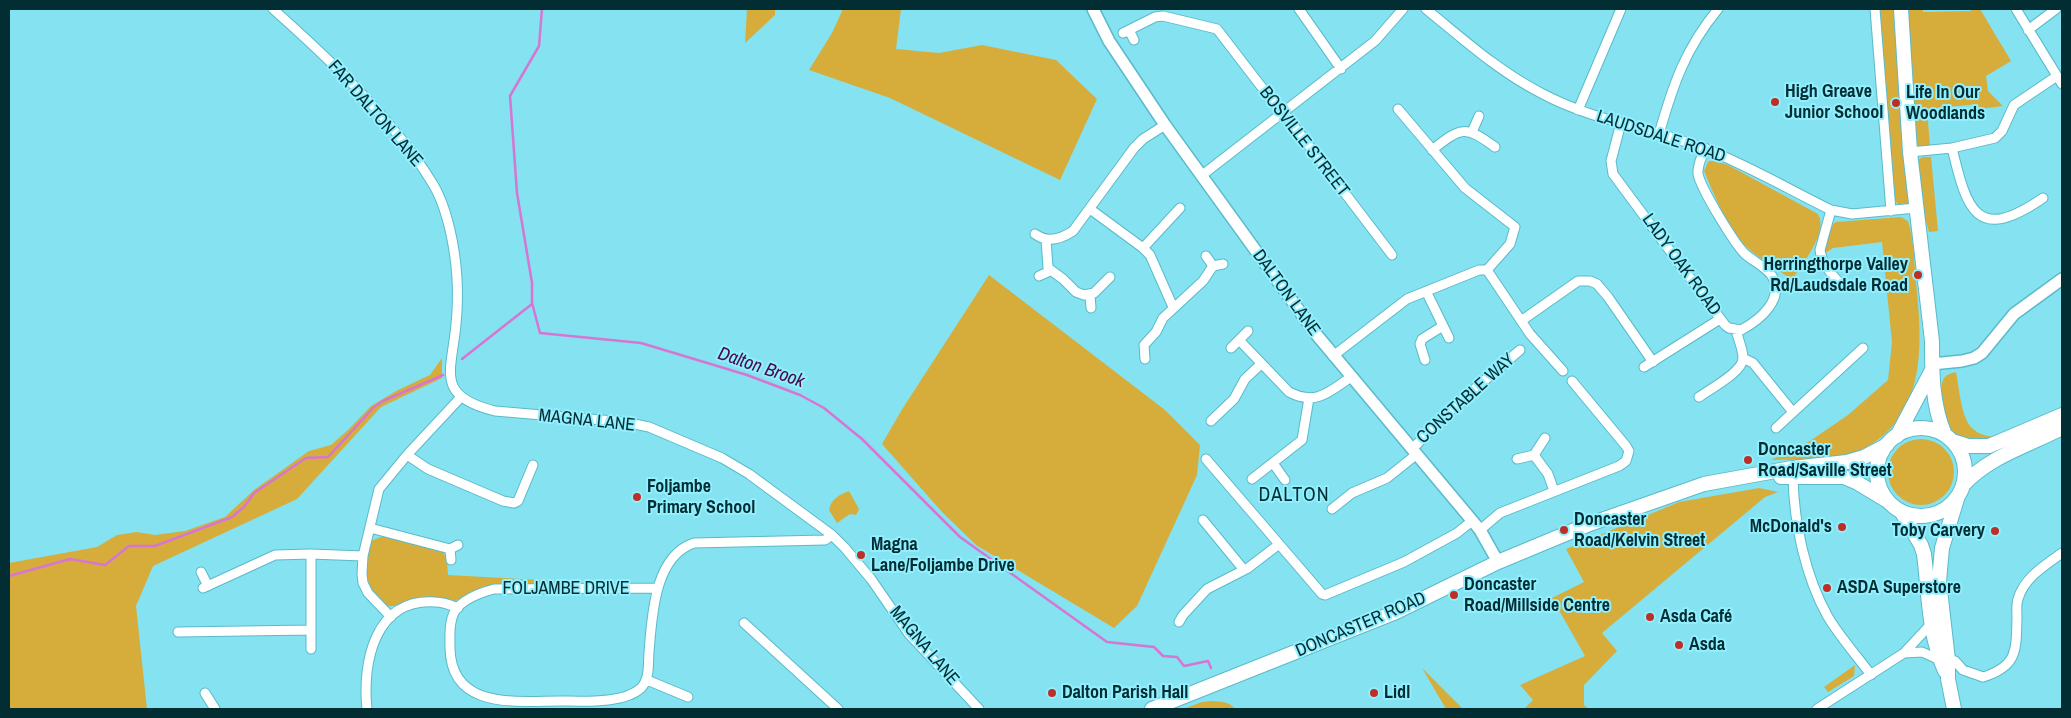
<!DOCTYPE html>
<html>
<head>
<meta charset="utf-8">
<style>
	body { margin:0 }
	#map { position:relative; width:2071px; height:718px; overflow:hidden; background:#84e2f1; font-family:"Archivo Narrow",sans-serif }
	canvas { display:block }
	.frame { position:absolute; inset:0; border:10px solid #022d33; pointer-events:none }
</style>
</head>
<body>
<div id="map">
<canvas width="2071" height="718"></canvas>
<div class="frame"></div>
</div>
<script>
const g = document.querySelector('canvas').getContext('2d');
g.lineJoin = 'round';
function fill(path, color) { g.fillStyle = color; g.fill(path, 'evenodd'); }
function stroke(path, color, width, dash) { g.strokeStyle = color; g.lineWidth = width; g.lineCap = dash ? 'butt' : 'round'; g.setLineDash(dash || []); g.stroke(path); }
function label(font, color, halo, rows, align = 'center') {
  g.font = font + ' "Archivo Narrow",sans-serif'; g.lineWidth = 4; g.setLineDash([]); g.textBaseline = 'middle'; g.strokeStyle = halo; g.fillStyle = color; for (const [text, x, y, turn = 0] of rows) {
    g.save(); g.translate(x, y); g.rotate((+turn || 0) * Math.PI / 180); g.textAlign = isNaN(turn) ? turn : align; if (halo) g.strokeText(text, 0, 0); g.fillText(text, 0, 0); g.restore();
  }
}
const green = new Path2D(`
	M747,9h28v6l-30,28z
	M843,9h58l-5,40 43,4 43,-8 74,15 41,39 -37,81 -170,-82 -81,-28 23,-37z
	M1879,9h17l14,193 -3,2 -9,1 -5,-8z
	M1907,9h16v3l48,-1v-2h9l31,52 -25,15 2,15 15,15 -24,3 -1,-5 -51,5 3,38 -10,1 -5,-6z
	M1923,157h8l7,74 -9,1c-5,-21 -18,-51 -10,-73z
	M1712,160l16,5 90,49c11,19 -16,49 -26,66 -13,-10 -28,-19 -41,-29 -22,-19 -36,-54 -47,-80l4,-9z
	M1901,217l7,4c6,19 6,41 8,61 6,60 12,132 -51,166 -27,15 -64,11 -94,12l39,-19 38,-26 40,-35 4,-38 -10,-100 -49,6 -9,6 3,-17 6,-13 3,-2z
	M989,275l176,135 35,35 -3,30 -60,131 -23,22 -138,-83 -34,-33 -60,-68 19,-33z
	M442,358v20l-61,29 -84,92 -144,67 -17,40 11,103h-138v-146l88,-16 20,-12 20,-3 18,3 30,-4 40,-14 29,-27 55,-39 22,-6 17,-15 23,-24 27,-16 32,-15z
	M1956,372c3,14 5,46 16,56 6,7 17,8 25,10 -17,4 -42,4 -51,-16 -2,-4 -2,-11 -3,-15 -1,-8 -3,-20 0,-27 2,-5 8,-7 13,-8z
	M1888 472a33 33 0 1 1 66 0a33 33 0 1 1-66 0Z
	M1759,488l19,4 -13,5 -163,136 15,18 -33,34v20l5,4h-65l9,-9 -13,-15 65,-29 -33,-58 32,-16 -18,-33 113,-47z
	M849,491l10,18 -3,6 -6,-1 -13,9 -8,-13c2,-11 10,-15 20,-19z
	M383,536l60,16 4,8 1,15 110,6v3l-73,2 -32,16c-11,-2 -20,-6 -32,-5 -12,2 -22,11 -35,9 -26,-26 -23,-31 -15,-65z
	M1855,665l-1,11 -26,16 -4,-5z
	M1422,668l41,41h-17z
	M1212,701c9,1 17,0 23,8h-52l19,-7z`);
const stream = new Path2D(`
	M542,9l-3,37 -29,50 7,97 15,90v20l8,30 101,10 106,32 53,20 24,13 38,31 98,98 147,105 47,5 9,9 14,1 7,9 24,-5 3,7
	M462,359l70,-55
	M9,576l61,-17 35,6 24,-19h26l77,-29 12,-10 10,-14 52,-35 22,-1 46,-50 9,-6 60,-26
	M1226,708l2,1`);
const minor = new Path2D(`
	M273,9c54,48 120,110 158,172 10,15 15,32 19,49 7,30 9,64 6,94 -4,47 -22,72 39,87l130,11 24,5 73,31 27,16 83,61 13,13 26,31 38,55 70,75
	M1299,9l42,60
	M1426,9c37,30 72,62 115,84 52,28 111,35 165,56 43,17 84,41 125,61l21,4 64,-6
	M1875,9l16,202
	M2016,9l46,75
	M1129,30l5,10
	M2028,30l28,-21
	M1123,33l32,-16 8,-1 54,13 43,56 24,28 108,142
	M1398,109l67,79 50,39 -5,17 -23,26
	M1578,110l43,-101
	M1621,123l-10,38 2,13 112,151 4,3 12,2c19,-10 44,-31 31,-54 -6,-9 -19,-15 -27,-22 -11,-11 -44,-65 -47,-80 -1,-9 4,-17 7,-26
	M1472,132l7,-16
	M1659,134c14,-49 26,-85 59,-125
	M1952,148c15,62 24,96 91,50
	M1432,150c29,-23 33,-25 63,-3
	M1910,152l42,-4 43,-10 7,-7 12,-26 43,-29
	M1201,176l174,-135 28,-32
	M1090,209l53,39 7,7 23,52
	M1831,210l-11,40c2,15 12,24 22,36
	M1035,234c12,9 26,5 38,-3l61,-83 9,-9 22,-14
	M1046,239l2,29 15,11 13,13 8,3 10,-2 16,-16
	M1143,248l37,-40
	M1206,256l7,10 10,-2
	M1487,270l43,64 33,37
	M1039,276l11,-5
	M1426,291l23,47
	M1090,295l1,13
	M1521,321l57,-40h12l7,3 11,13 45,65
	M1239,340l50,52c27,14 40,0 62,-15
	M1231,348l17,-17
	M1333,356l74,-57 72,-29h8
	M1743,358l10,5 39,48
	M1145,359l-1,-14 12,-13 7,-14 40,-37 10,-15
	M1425,360l-5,-16 2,-5 21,-13
	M1644,367l76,-48
	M1699,397c11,-8 44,-25 44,-39 0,-9 -5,-19 -7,-28
	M1211,421l23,-22 11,-20 16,-15
	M1776,428l87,-80
	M1413,448l44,-44 63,-54
	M407,455l21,14 75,32 11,2 4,-2 15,-36
	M1534,455l14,19 6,17
	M1206,459l116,135 3,1 79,-33 53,-29 15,-12
	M1517,459l17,-4 11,-17
	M1273,463l12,17
	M1793,477c1,46 12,99 35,140 12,20 29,39 43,58
	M1252,479l50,-39 7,-42
	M1332,509l20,-16 35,-15 30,-24
	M1203,520l41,50
	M370,528l80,21
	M1480,530l20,-17 119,-47 7,-5 3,-10 -3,-5 -54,-65
	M311,554v95
	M451,560l-1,-11 8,-4
	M201,572l7,14
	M203,588l72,-33 36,-1 52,2
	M657,588l-163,1c-15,4 -38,12 -42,29 -3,10 -2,20 -2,30 1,62 66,53 110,53 22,0 64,3 81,-13 9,-9 7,-24 8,-36 3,-35 5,-96 45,-109l131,-3 7,-5
	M391,617l-23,-24 -5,-10 -1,-9 1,-18 16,-67 28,-34 54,-58
	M1179,622l4,-7 24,-26 41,-21 30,-23
	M744,623l94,86
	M1931,624l-27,29 18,-1 18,8
	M178,632l133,-2
	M1948,660l7,1 8,9 20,7c35,-11 33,-27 34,-59 0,-6 -1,-13 1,-19 6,-21 27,-34 44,-46
	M647,680l41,17
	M205,693l10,16
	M367,709c-5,-47 8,-111 68,-107 8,0 16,3 23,6
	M1817,709l87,-56`);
const tertiary = new Path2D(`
	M1093,9l16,32 56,84 151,209 164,196 18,32
	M1932,364l30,-3 12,-3 8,-5 32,-39 48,-35`);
const primary = new Path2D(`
	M1901,9l9,143 22,189c0,32 0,64 13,94
	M1877 472a44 44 0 1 1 88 0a44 44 0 1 1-88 0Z
	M1897,436l35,-66
	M1952,441l16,5h21l73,-31
	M1781,477h63l12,5 30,18
	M1963,485c27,-29 64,-39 99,-57
	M1901,511l20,34 3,9c5,40 4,79 21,117
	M1152,709l244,-97 102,-50 89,-37 117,-41 88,-16 55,-6 17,-5 23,-12
	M1954,709l-6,-30v-19l-9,-79 3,-33 15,-49`);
const markers = [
	[1775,102,5,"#bd2f26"],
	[1896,103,5,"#bd2f26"],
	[1918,275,5,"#bd2f26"],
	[1748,460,5,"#bd2f26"],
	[637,497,5,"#bd2f26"],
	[1842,527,5,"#bd2f26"],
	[1564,530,5,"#bd2f26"],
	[1995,531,5,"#bd2f26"],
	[861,555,5,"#bd2f26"],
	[1827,588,5,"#bd2f26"],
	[1454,595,5,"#bd2f26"],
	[1650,617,5,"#bd2f26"],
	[1679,645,5,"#bd2f26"],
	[1052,693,5,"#bd2f26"],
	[1374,693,5,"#bd2f26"]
];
const poiNames = [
	["High Greave",1785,92],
	["Junior School",1785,113],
	["Life In Our",1906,93],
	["Woodlands",1906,114],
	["Herringthorpe Valley",1908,265,"right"],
	["Rd/Laudsdale Road",1908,286,"right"],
	["Doncaster",1758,450],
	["Road/Saville Street",1758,471],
	["Foljambe",647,487],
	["Primary School",647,508],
	["Doncaster",1574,520],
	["Road/Kelvin Street",1574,541],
	["McDonald's",1832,527,"right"],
	["Toby Carvery",1985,531,"right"],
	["Magna",871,545],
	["Lane/Foljambe Drive",871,566],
	["Doncaster",1464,585],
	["Road/Millside Centre",1464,606],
	["ASDA Superstore",1837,588],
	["Asda Café",1660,617],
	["Asda",1689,645],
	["Dalton Parish Hall",1062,693],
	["Lidl",1384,693]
];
const streetNames = [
	["FAR DALTON LANE",375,114,49],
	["LAUDSDALE ROAD",1661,137,18],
	["BOSVILLE STREET",1304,142,52],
	["LADY OAK ROAD",1681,265,54],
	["DALTON LANE",1286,293,54],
	["CONSTABLE WAY",1466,399,-42],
	["MAGNA LANE",587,421,6],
	["FOLJAMBE DRIVE",566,589],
	["DONCASTER ROAD",1361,625,-23],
	["MAGNA LANE",924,646,50]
];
const waterNames = [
	["Dalton Brook",761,368,19]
];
const quarterNames = [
	["DALTON",1294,496]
];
fill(green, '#d6ad3b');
stroke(stream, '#d775d3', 2.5);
stroke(minor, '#5bbac9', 11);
stroke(tertiary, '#5bbac9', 14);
stroke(primary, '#5bbac9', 16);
stroke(minor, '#fff', 9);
stroke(tertiary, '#fff', 11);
stroke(primary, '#fff', 14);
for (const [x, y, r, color] of markers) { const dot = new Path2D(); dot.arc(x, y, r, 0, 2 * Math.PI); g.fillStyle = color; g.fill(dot); stroke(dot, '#91effe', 2); }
label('bold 18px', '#022d33', '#91effe', poiNames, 'left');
label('18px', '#022d33', '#91effe', streetNames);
label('italic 19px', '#490a48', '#91effe', waterNames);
g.letterSpacing = '1px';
label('20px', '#022d33', '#91effe', quarterNames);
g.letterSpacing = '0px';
</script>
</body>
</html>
